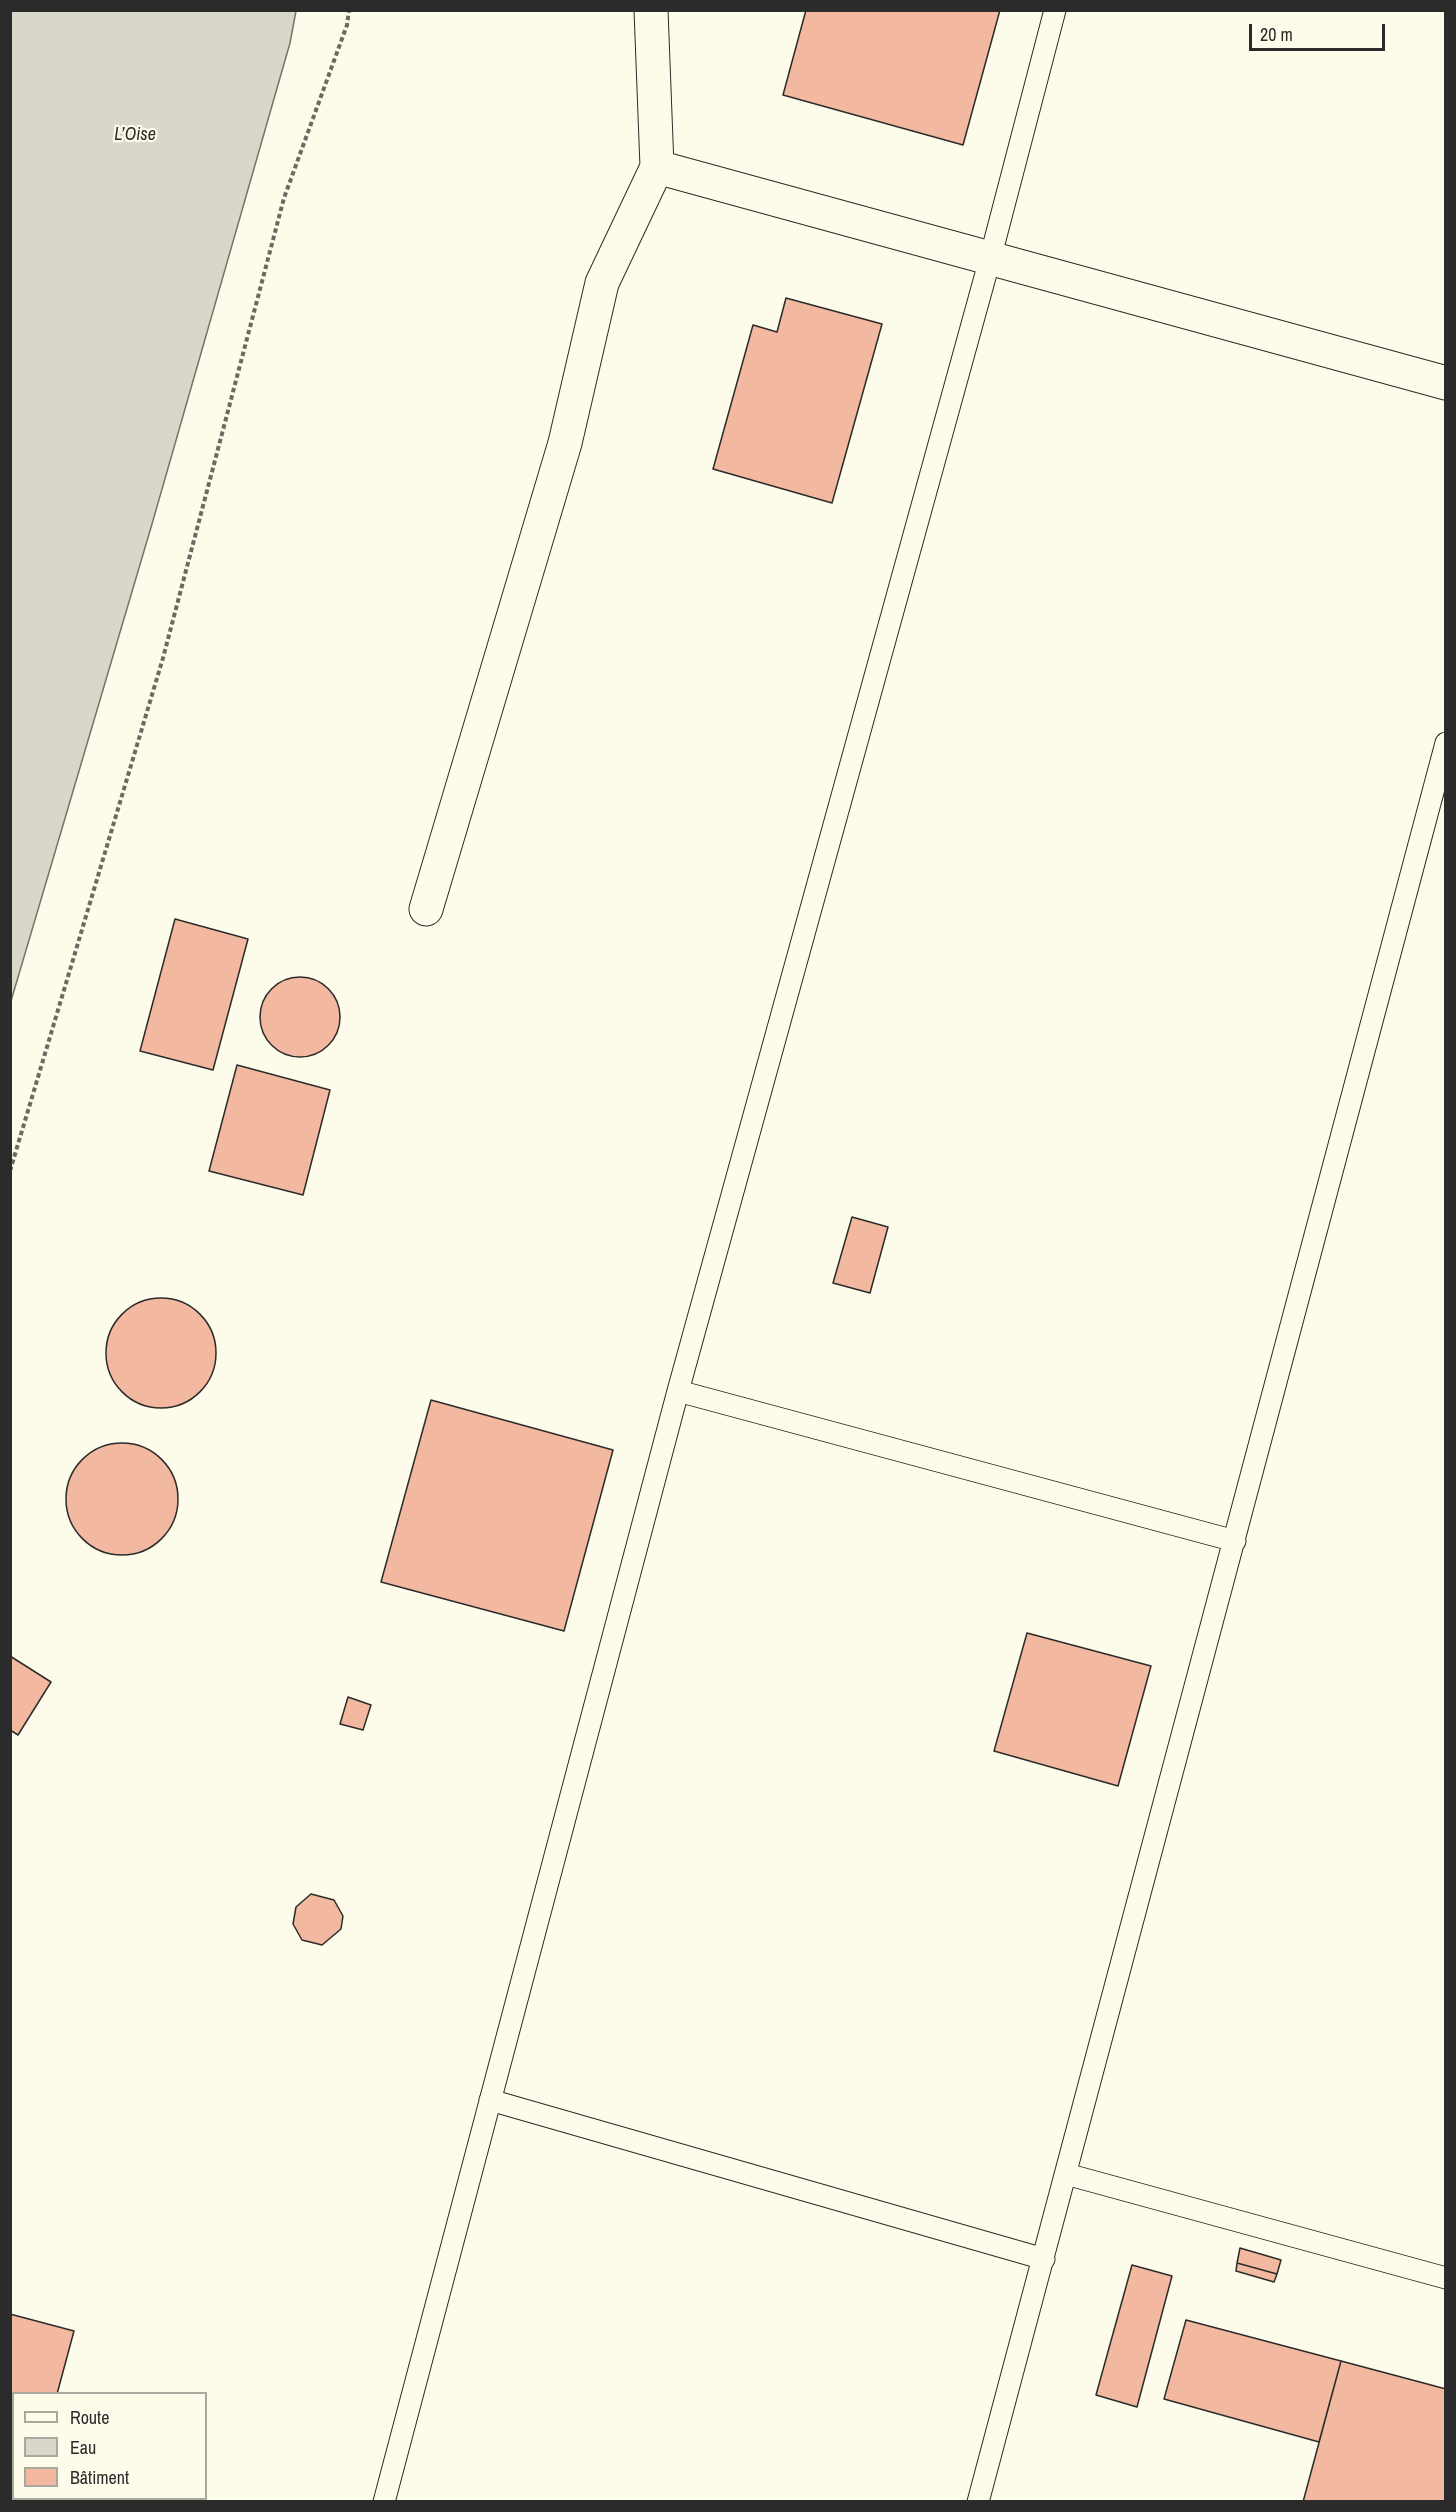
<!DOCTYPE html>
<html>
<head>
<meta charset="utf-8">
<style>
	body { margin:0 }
	#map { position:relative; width:1456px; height:2512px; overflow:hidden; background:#fdfbea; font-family:"Archivo Narrow",sans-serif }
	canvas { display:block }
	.frame { position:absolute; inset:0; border:12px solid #2b2b2b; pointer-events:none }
	.legend { position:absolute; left:12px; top:2392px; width:195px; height:108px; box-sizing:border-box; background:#fdfbea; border:2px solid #a9a89e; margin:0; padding:8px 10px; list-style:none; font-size:18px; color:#2b2b2b }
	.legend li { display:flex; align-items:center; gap:12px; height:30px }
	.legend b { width:30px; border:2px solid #a9a89e }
	.scale { position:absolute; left:1249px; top:24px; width:136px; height:27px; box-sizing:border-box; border:3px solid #2b2b2b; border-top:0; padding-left:8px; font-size:18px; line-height:21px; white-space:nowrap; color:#2b2b2b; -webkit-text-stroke:4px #fdfbea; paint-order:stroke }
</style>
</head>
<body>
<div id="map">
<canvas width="1456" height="2512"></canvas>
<div class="frame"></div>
<ul class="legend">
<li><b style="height:8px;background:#fdfbea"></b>Route</li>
<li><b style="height:16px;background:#d8d7c9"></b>Eau</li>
<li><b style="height:16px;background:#f2b8a0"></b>Bâtiment</li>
</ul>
<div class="scale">20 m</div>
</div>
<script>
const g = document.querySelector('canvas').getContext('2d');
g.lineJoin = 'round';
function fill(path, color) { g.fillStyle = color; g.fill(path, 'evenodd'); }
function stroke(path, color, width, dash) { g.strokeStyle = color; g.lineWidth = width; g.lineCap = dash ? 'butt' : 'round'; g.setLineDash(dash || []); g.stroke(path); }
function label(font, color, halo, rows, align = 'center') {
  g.font = font + ' "Archivo Narrow",sans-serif'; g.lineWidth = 4.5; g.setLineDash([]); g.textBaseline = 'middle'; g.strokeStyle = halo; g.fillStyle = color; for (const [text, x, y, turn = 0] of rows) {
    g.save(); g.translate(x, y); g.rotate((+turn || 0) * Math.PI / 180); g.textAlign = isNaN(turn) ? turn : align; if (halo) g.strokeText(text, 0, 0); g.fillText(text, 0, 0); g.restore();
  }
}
const water = new Path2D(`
	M11,10l285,1 -6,32 -138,481 -141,477z`);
const building = new Path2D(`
	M806,10h194l-37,135 -180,-50z
	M786,298l96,26 -50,179 -119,-34 40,-144 24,7z
	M175,919l73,20 -35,131 -73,-19z
	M260 1017a40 40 0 1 1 80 0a40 40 0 1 1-80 0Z
	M237,1065l93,25 -27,105 -94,-24z
	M852,1217l36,10 -18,66 -37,-10z
	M106 1353a55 55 0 1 1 110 0a55 55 0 1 1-110 0Z
	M431,1400l182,50 -49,181 -183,-49z
	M66 1499a56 56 0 1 1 112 0a56 56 0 1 1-112 0Z
	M1027,1633l124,33 -33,120 -124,-35z
	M10,1656l41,26 -33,53 -8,-5z
	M348,1697l23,8 -8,25 -23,-6z
	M311,1894l23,6 9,16 -2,13 -19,16 -20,-5 -9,-16 3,-17z
	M1240,2248l41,12 -4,14 -40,-11z
	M1237,2263l40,11 -3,8 -38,-11z
	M1132,2265l40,11 -35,131 -41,-12z
	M10,2314l64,17 -17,63h-43v104h15l-1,4h-18z
	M1186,2320l155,41 -22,81 -155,-43z
	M1341,2361l105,28v113h-143z`);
const path = new Path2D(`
	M10,1171l153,-513 121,-460 63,-173 2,-15`);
const service = new Path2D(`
	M678,1391l557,150
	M490,2100l554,159
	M1066,2174l380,104
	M384,2502l294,-1111 312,-1132 65,-249
	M978,2502l468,-1759`);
const minor = new Path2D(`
	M657,167l789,216
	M426,909l139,-466 37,-160 55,-116 -6,-157`);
const waterNames = [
	["L’Oise",135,135]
];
fill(water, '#d8d7c9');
stroke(water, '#74746e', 1.5);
fill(building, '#f2b8a0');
stroke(building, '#2b2b2b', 1.5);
stroke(service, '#2b2b2b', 23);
stroke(minor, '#2b2b2b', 35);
stroke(path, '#6a6964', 4, [4.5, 3]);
stroke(service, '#fdfbea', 21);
stroke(minor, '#fdfbea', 33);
label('italic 18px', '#2b2b2b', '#fdfbea', waterNames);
</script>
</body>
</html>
